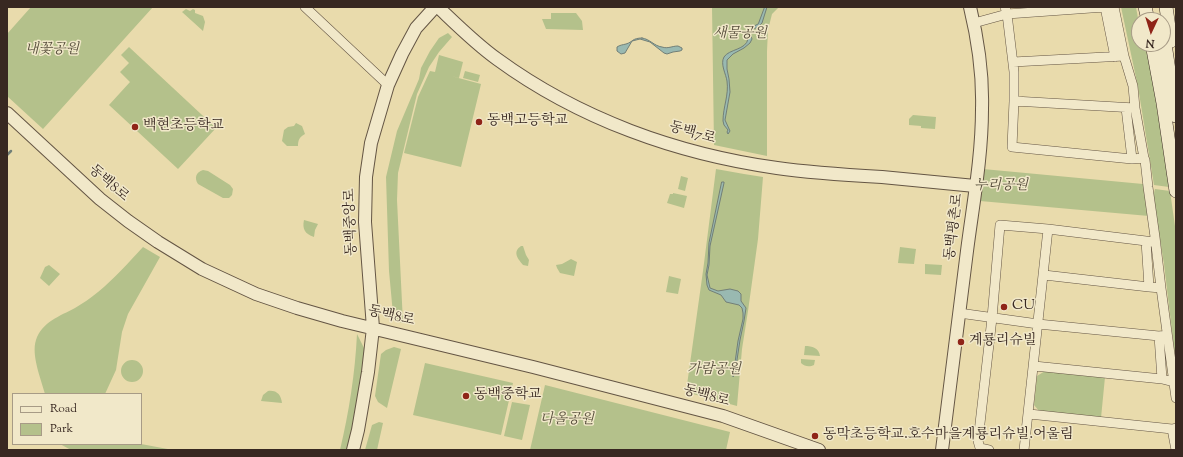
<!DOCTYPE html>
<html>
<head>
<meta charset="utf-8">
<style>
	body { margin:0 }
	#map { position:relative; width:1183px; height:457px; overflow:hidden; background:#e9dbac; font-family:"Sorts Mill Goudy",serif }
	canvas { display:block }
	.frame { position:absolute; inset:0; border:8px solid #382821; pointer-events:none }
	.legend { position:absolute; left:12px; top:393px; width:130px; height:52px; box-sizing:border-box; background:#f1e8c9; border:1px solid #a79b86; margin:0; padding:5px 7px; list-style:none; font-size:12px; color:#382821 }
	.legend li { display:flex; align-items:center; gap:8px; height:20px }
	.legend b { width:20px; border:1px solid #a79b86 }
	.north { position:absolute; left:1131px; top:12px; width:40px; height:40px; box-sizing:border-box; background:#f1e8c9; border:1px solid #a79b86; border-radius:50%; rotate:184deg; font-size:11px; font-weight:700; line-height:16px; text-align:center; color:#382821 }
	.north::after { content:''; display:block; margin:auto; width:14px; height:18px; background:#8f2418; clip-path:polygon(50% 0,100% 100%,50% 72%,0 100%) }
</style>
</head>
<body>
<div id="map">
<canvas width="1183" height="457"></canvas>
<div class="frame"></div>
<ul class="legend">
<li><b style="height:5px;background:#f1e8c9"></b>Road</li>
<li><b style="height:11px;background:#b4c18b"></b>Park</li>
</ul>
<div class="north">N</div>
</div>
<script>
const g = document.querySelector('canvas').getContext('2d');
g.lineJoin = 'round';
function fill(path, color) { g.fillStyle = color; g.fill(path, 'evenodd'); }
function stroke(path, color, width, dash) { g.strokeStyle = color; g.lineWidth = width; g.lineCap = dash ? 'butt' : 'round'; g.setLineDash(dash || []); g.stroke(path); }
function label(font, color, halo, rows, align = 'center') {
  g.font = font + ' "Sorts Mill Goudy","Noto Serif KR",serif'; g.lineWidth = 3; g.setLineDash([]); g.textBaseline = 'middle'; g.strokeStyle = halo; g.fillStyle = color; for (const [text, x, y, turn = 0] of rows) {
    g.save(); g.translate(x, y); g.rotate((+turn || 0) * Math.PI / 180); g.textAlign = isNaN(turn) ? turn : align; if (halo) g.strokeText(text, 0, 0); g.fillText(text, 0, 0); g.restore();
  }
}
const green = new Path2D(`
	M31,7h122l-110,122 -36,-33v-62z
	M712,7h67l-7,7 -4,16 -1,21v105l-53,-11z
	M1121,7h15l3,17v20h5l7,24 18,119 -15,-2 -16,-98z
	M186,9l4,2 3,-2 2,1v3l8,3 2,6 -2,9 -21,-19z
	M551,13h25l6,8 1,9 -37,-1 -4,-10h9z
	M448,33l4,4 -13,15 -10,15 -12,27 -19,79 -1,27 6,123 -4,-1 -6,-8 -4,-43 -3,-94 11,-46 22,-52 2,-11 9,-17 9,-13z
	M129,47l87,81 -38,41 -69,-64 21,-23 -10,-10 9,-9 -8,-8z
	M439,55l24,7 -4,16 -8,-2 30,8 -20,83 -57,-14 14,-56 12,-26 5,1z
	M465,71l15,4 -2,7 -15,-4z
	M913,115l23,2 -1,12 -14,-1v-2l-12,-1v-6z
	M296,123l6,3 3,8c-6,3 -7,7 -7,12h-11l-5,-5 2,-11 4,-3 6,-1z
	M716,169l28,5 19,3 -5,62 -10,72 -6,38 -5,57 -51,-14 17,-121z
	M983,169l160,15 6,32 -169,-15z
	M203,170l5,1 22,14 3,4 -1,6 -3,3h-6l-25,-14c-4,-6 -2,-12 5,-14z
	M681,176l7,2 -3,13 -7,-2z
	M1155,189l15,2 6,42v132l-12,-101 -11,-67z
	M673,193l14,3 -3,12 -17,-5 3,-9h3z
	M304,220l14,4 -3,6 -1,7c-9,-3 -12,-8 -10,-17z
	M521,246h2l3,9 3,5 -1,6 -5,-1c-5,-6 -11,-13 -2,-19z
	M143,247l17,10 -32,57 -6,18 -6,38 -11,24h-60c-4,-15 -14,-39 -9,-54 6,-18 24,-24 39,-32 8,-5 16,-10 23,-16 16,-13 31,-30 45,-45z
	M900,247l16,2 -2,15 -16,-1z
	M571,259l6,3 -3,14 -14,-3 -3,-5 -1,-3 6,-1z
	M925,264l17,1 -1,10 -16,-1z
	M49,265l11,9 -11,12 -9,-8 5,-11z
	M669,276l12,3 -3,15 -12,-2z
	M357,334l8,16 -5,32 -1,14 -11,54h-8c9,-38 15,-76 17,-116z
	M805,346c7,0 14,2 15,10l-16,-1z
	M394,347l7,2 -14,59 -9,-6 -3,-6 6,-42 5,-4z
	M801,359l14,1 -1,5c-4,2 -9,2 -13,-2z
	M121 371a11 11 0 1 1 22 0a11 11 0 1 1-22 0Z
	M425,363l88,20 -12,52 -88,-20z
	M1045,371l60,6 -4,41 -61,-6 -6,-7 3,-29z
	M545,385l185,47 -4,18h-196z
	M268,391c9,-1 13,4 14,12l-21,-2 2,-6z
	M512,402l18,3 -8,35 -18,-4z
	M379,422l4,1 -6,27h-12l7,-25z
	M60,444h81l32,6h-102z`);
const water = new Path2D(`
	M765,7h2l-5,16 -4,4 -9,4 3,8 -2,4 -6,5 -11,6 -6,6v9l2,10 1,13 -5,28 5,11 -2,3 -1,-2 1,-2 -4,-5 -1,-4c0,-14 6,-26 4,-40 -1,-7 -7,-17 -3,-24 5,-8 22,-7 24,-18 1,-3 -1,-6 -1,-9l11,-6z
	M642,38c8,1 12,8 20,9 6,2 10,-1 16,-1l4,2v2l-2,1 -7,1 -6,2 -3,-1 -14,-11 -10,-3 -8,2 -7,12 -4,1 -4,-3v-4c3,-2 5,-2 9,-3 7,-2 6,-6 16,-6z
	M722,182h2v1l-14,63 -1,19 -2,10 3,13 8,3 12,-2 8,2 3,3v7l5,7 -2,13 -4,19 -5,33 -2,4 5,-36 5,-22v-6l-1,-5 -3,-3 -13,-3 -5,-7 -12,-5 -2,-5 -1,-11 2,-11 1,-20z`);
const stream = new Path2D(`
	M7,155l4,-4`);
const minor = new Path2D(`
	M305,7l83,78
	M1005,7l2,7 7,58v29l-2,46 120,12 12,-1 -9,-50 -121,-7
	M1105,7l10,50
	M974,23l33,-9 98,-7
	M1124,56l9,30 2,22
	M1013,62l111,-6 -10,-49
	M1126,108l6,51
	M1144,158l1,2 3,27 7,50 -2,5 -7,-1
	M1155,237l6,51
	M1149,287l12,1 15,110
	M959,313l79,11 121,12 8,-1
	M1159,336l3,43
	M1034,366l128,13 12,3
	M1029,414l143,15 4,-1
	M1172,429l4,21
	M989,450l-9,-2 -2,-7 14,-123 8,-93 48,4 98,12 3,46 -105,-12
	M1024,450l24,-221`);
const tertiary = new Path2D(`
	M438,7c19,18 38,37 59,52 82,60 180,95 280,109 35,5 70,7 105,9 31,3 62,6 93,9
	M7,113l93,86 28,22 30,21 44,27 54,25 41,14 45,13 191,46 190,49 96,34
	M353,450l5,-20 10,-58 5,-44 -8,-106 1,-45 5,-34 17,-58 14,-31 14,-26 19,-21
	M942,450c8,-66 17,-133 25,-199 6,-47 15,-94 15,-142 1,-34 -4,-69 -12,-102`);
const secondary = new Path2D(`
	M1145,7l3,13
	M1166,7l5,34
	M1163,31l13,85
	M1152,44l11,59 13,88`);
const markers = [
	[479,122,4,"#8f2418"],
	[135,127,4,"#8f2418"],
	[1004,307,4,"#8f2418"],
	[961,342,4,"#8f2418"],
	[466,396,4,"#8f2418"],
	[815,436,4,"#8f2418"]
];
const parkNames = [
	["새물공원",740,35],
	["내꽃공원",52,51],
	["누리공원",1001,187],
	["가람공원",714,371],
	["다올공원",567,421]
];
const poiNames = [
	["동백고등학교",487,122],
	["백현초등학교",143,127],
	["CU",1012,307],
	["계룡리슈빌",969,342],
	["동백중학교",474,396],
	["동막초등학교.호수마을계룡리슈빌.어울림",823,436]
];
const streetNames = [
	["동백7로",692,134,16],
	["동백8로",108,184,41],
	["동백중앙로",352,222,-92],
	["동백평촌로",955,227,-83],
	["동백8로",391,317,13],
	["동백8로",706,397,15]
];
fill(green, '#b4c18b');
fill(water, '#99b9b1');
stroke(water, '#727f77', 1);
stroke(stream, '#727f77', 2.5);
stroke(minor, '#645544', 10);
stroke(tertiary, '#645544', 14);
stroke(secondary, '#382821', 14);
stroke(minor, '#f1e8c9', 9);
stroke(tertiary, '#f1e8c9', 12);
stroke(secondary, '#f1e8c9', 13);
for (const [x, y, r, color] of markers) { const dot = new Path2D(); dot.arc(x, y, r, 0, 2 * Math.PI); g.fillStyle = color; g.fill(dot); stroke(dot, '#f1e8c9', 1.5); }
label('italic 14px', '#574e3c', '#f1e8c9', parkNames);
label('14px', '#382821', '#f1e8c9', poiNames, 'left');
label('14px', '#382821', '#f1e8c9', streetNames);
</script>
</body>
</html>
